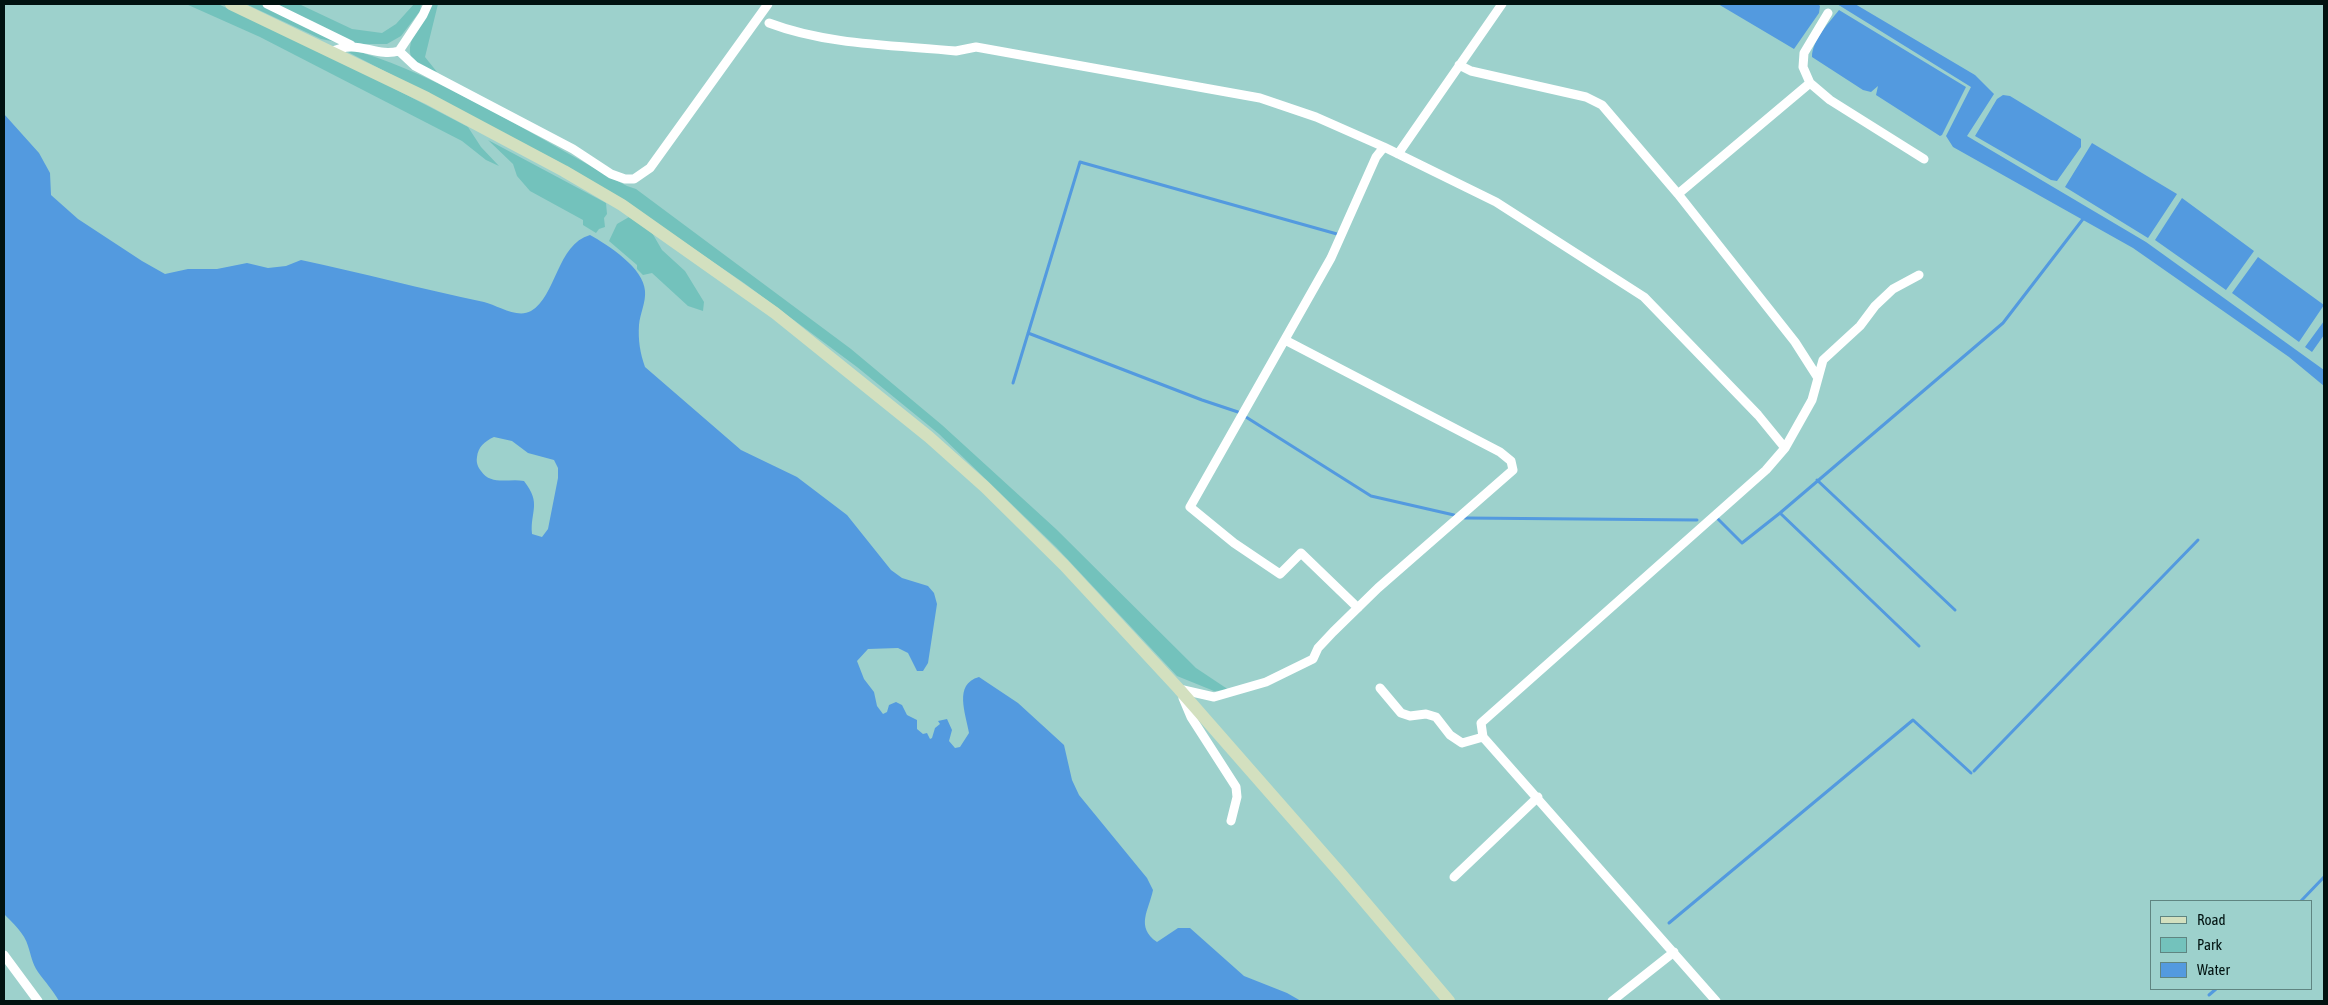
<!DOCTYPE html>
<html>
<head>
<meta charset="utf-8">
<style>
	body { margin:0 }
	#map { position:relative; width:2328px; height:1005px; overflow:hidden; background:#9dd1cc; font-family:"Asap Condensed",sans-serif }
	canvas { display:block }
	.frame { position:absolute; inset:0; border:5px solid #011210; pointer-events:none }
	.legend { position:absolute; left:2150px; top:900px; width:162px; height:90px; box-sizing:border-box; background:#9dd1cc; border:1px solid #5f8581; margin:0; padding:6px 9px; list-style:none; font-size:15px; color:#011210 }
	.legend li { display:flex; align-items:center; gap:10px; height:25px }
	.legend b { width:25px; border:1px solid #5f8581 }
</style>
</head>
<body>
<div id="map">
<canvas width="2328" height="1005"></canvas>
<div class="frame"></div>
<ul class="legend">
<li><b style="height:6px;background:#d3e0bf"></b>Road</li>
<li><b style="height:14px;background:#73c2bc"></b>Park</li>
<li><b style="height:14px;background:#539adf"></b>Water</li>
</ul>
</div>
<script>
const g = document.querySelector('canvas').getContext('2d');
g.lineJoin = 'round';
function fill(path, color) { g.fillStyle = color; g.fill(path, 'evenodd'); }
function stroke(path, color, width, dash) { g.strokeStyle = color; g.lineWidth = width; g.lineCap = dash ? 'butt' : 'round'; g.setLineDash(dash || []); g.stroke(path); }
const green = new Path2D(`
	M186,4h32l139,65 111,58 13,20 18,19 -13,-6 -24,-19 -202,-104z
	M246,4h16l80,39 -21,-4z
	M276,4h23l53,25 30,4 14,-9 18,-20h7l-1,7 -19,25 -14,8h-32z
	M430,4h8l-13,53 12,15c-6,-2 -14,-4 -19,-7 -21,-14 5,-46 12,-61z
	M348,49c40,10 76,27 113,46 56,28 110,61 166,91l9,3 215,160 91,76 114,104 140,139 33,22 -15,1 -37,-15 -121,-129 -117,-113 -82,-67 -113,-84 -113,-77 -74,-45 -211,-110z
	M488,140l118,63 1,11 -3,4 1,9 -6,2 -3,4 -13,-8v-5l-53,-29 -13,-15 -4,-12z
	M629,217l22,14 11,19 23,21 19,31 -1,9 -15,-5 -36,-33 -9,2 -6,-6v-4l-28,-24 8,-17z`);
const water = new Path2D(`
	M1718,4h100l2,2 -1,7 -25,36z
	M1837,4h18l120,71 19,19 -27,42 179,106 178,128v16l-35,-29 -156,-109 -180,-101 -7,-11 25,-49z
	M1839,10l127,77 -24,48 -2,1 -64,-41 2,-9 -7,6 -8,-2 -51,-33c0,-17 17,-34 27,-47z
	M2003,95l7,1 71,43v8l-24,34 -6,-1 -76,-44 22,-37z
	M4,114l35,39 11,20 1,22 27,24 64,42 23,13 23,-5h29l30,-6 21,5 18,-2 15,-6c61,13 121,29 183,42 13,3 33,17 47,9 25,-14 26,-67 59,-76 18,10 54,33 55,56 1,11 -5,23 -6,34 -1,15 1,28 6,42l96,83 56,27 50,38 44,55 11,8 26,8 6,7 3,11 -9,59 -5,8h-6l-9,-18 -10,-5 -30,1 -11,12 7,18 10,13 3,14 6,8 4,-2 2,-7 7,-3 6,3 5,10 10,5v9l6,5 4,-1 3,6 2,-1 3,-10 5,-4 -2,-3 9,-2 5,11 -3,11 6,7 5,-1 9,-14c-3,-19 -16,-49 10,-56l39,26 46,42 8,35 7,15 68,83 6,12c-4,20 -18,37 4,52l21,-14h12l54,48 43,17 14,8h-1242c-7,-12 -13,-18 -21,-29 -6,-9 -7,-17 -10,-26 -3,-12 -16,-24 -24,-32zM494,437l18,4 16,12 26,7 4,8v10l-10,51 -6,8 -10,-3c-2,-23 10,-30 -8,-53 -15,-3 -33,5 -43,-10 -3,-4 -5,-8 -4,-14 1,-10 8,-16 17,-20z
	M2092,143l85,51 -29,44 -83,-51z
	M2182,198l72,53 -28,39 -71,-50z
	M2258,257l66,48 -25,37 -67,-49z
	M2324,321v14l-12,17 -7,-5z`);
const stream = new Path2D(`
	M1028,333l174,67 36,12 133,84 83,19
	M1013,383l67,-221 257,72
	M1817,480l138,130
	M1780,513l139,133
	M1465,518l232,2
	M1717,518l25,25 38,-30 223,-190 80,-104
	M1974,771l224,-231
	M2301,901l23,-24
	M1669,923l244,-203 58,53
	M2209,995l7,-6`);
const street = new Path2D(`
	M267,4l84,41
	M1828,13l-24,40 -1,14 7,16 20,17 94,59
	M769,23c58,22 125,22 187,28l20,-4 284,51 56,19 68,30 112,55 148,95 114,118 27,33
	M399,51l16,15 158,83 38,25 14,5h9l16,-11 118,-164
	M331,52c27,-14 44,6 68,-1l24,-36 5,-11
	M1459,65l12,6 115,26 16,8 76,89 117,148 23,36
	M1398,154l104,-150
	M1678,194l132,-111
	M1358,608l-57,-55 -21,21 -46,-31 -44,-36 141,-249 45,-101 8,-10
	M1380,688l21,25 9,3 16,-2 10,3 14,18 12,8 21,-6
	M1179,689l35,8 52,-15 47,-23 5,-11 15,-16 45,-44 135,-118 -2,-9 -11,-9 -215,-112
	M1183,698l8,19 45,70 1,10 -6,24
	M1454,877l84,-80
	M4,955l34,46
	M1612,1001l62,-49
	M1716,1001l-233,-264 -2,-14 285,-253 19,-22 27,-48 11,-40 37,-34 15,-20 18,-17 26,-14`);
const secondary = new Path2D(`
	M231,4l196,94 137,73 58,34 153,108 154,124 56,50 79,78 115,124 163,186 107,126`);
fill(green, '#73c2bc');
fill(water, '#539adf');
stroke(stream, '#539adf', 3);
stroke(street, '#fff', 9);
stroke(secondary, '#d3e0bf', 12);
</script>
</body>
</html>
